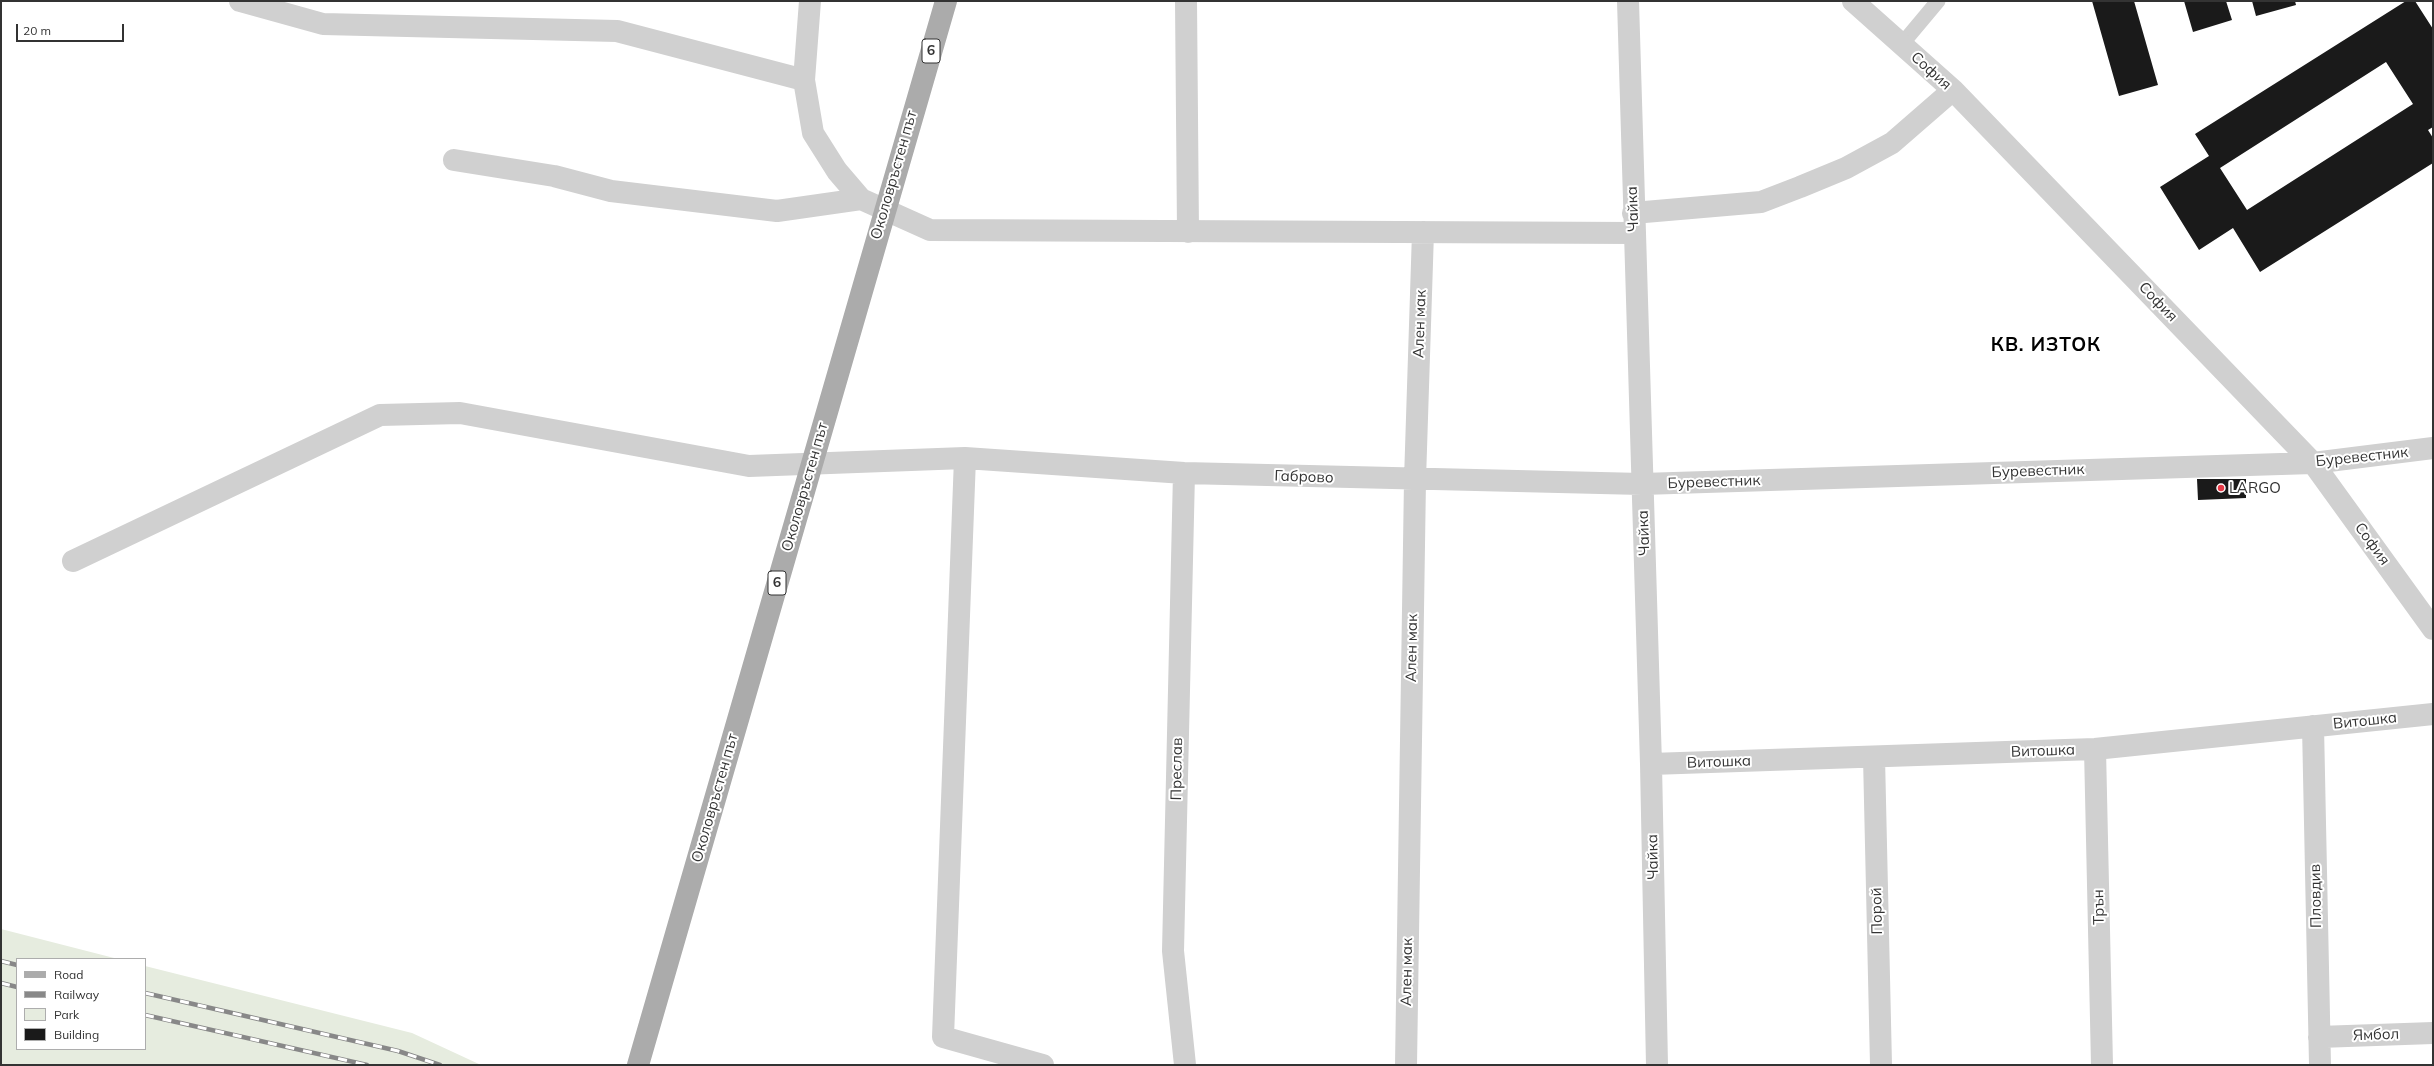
<!DOCTYPE html>
<html>
<head>
<meta charset="utf-8">
<style>
	body { margin:0 }
	#map { position:relative; width:2434px; height:1066px; overflow:hidden; background:#fff; font-family:Mulish,sans-serif }
	canvas { display:block }
	.frame { position:absolute; inset:0; border:2px solid #333; pointer-events:none }
	.legend { position:absolute; left:16px; top:958px; width:130px; height:92px; box-sizing:border-box; background:#fff; border:1px solid #adadad; margin:0; padding:5px 7px; list-style:none; font-size:12px; color:#333 }
	.legend li { display:flex; align-items:center; gap:8px; height:20px }
	.legend b { width:20px; border:1px solid #adadad }
	.scale { position:absolute; left:16px; top:24px; width:108px; height:18px; box-sizing:border-box; border:2px solid #333; border-top:0; padding-left:5px; font-size:12px; line-height:14px; white-space:nowrap; color:#333; -webkit-text-stroke:3px #fff; paint-order:stroke }
</style>
</head>
<body>
<div id="map">
<canvas width="2434" height="1066"></canvas>
<div class="frame"></div>
<ul class="legend">
<li><b style="height:5px;background:#ababab"></b>Road</li>
<li><b style="height:5px;background:#888"></b>Railway</li>
<li><b style="height:11px;background:#e6ecdf"></b>Park</li>
<li><b style="height:11px;background:#1a1a1a"></b>Building</li>
</ul>
<div class="scale">20 m</div>
</div>
<script>
const g = document.querySelector('canvas').getContext('2d');
g.lineJoin = 'round';
function fill(path, color) { g.fillStyle = color; g.fill(path, 'evenodd'); }
function stroke(path, color, width, dash) { g.strokeStyle = color; g.lineWidth = width; g.lineCap = dash ? 'butt' : 'round'; g.setLineDash(dash || []); g.stroke(path); }
function label(font, color, halo, rows, align = 'center') {
  g.font = font + ' Mulish,sans-serif'; g.lineWidth = 4; g.setLineDash([]); g.textBaseline = 'middle'; g.strokeStyle = halo; g.fillStyle = color; for (const [text, x, y, turn = 0] of rows) {
    g.save(); g.translate(x, y); g.rotate((+turn || 0) * Math.PI / 180); g.textAlign = isNaN(turn) ? turn : align; if (halo) g.strokeText(text, 0, 0); g.fillText(text, 0, 0); g.restore();
  }
}
const green = new Path2D(`
	M1,929l117,30h-101v90h128v-83l267,67 69,32h-480z`);
const building = new Path2D(`
	M2092,1h42l24,84 -39,11z
	M2184,1h42l6,19 -39,12z
	M2252,1h43l1,4 -40,11z
	M2406,1h9l18,28v98l-5,3 5,8v25l-173,109 -27,-44 -34,22 -39,-63 49,-31 -14,-22zM2386,62l27,42 -166,106 -27,-42z
	M2197,479h49v19l-48,2z`);
const service = new Path2D(`
	M1902,44l36,-43`);
const minor = new Path2D(`
	M240,1l83,23 294,7 187,49
	M810,1l-6,79 9,53 24,38 24,28 69,31 704,3
	M1186,1l2,231
	M1628,1l23,763 6,301
	M1853,1l100,89 360,373 120,166
	M454,160l100,16 57,15 166,20 84,-12
	M1633,213l128,-11 39,-15 46,-19 46,-25 61,-53
	M965,458l-22,579 100,28
	M1184,473l-11,478 12,114
	M73,561l307,-146 80,-2 289,53 216,-8 219,15 458,11 671,-21 120,-15
	M2313,726l7,339
	M2095,749l7,316
	M1874,757l7,308
	M1651,764l444,-15 338,-35
	M2319,1037l114,-4
	M1406,1065l9,-585 8,-248`);
const primary = new Path2D(`
	M638,1065l308,-1064`);
const rail = new Path2D(`
	M1,961l16,4
	M1,983l16,4
	M145,993l253,58 42,14
	M145,1015l222,50`);
const markers = [
	[2221,488,4,"#e63946"]
];
const shields = [
	[931,51,18],
	[777,583,18]
];
const shieldNames = [
	["6",931,51],
	["6",777,583]
];
const streetNames = [
	["София",1931,71,42],
	["Околовръстен път",894,175,-74],
	["Чайка",1633,209,-92],
	["София",2158,302,46],
	["Ален мак",1420,324,-88],
	["Буревестник",2362,457,-6],
	["Буревестник",2038,471,-2],
	["Габрово",1304,477,2],
	["Буревестник",1714,482,-2],
	["Околовръстен път",805,487,-74],
	["Чайка",1644,533,-92],
	["София",2372,544,54],
	["Ален мак",1412,648,-89],
	["Витошка",2365,721,-6],
	["Витошка",2043,751,-2],
	["Витошка",1719,762,-2],
	["Преслав",1177,769,-89],
	["Околовръстен път",715,798,-74],
	["Чайка",1653,857,-91],
	["Пловдив",2316,896,-91],
	["Трън",2099,907,-91],
	["Порой",1877,911,-91],
	["Ален мак",1407,972,-89],
	["Ямбол",2376,1035,-2]
];
const poiNames = [
	["LARGO",2229,488]
];
const districtNames = [
	["КВ. ИЗТОК",2046,345]
];
fill(green, '#e6ecdf');
fill(building, '#1a1a1a');
stroke(service, '#d0d0d0', 15);
stroke(minor, '#d0d0d0', 22);
stroke(primary, '#ababab', 22);
stroke(rail, '#888', 4.5);
stroke(rail, '#fff', 3, [9]);
for (const [x, y, r, color] of markers) { const dot = new Path2D(); dot.arc(x, y, r, 0, 2 * Math.PI); g.fillStyle = color; g.fill(dot); stroke(dot, '#fff', 1.5); }
for (const [x, y, w] of shields) { const box = new Path2D(); box.roundRect(x - w / 2, y - 12, w, 24, 3); g.fillStyle = '#fff'; g.fill(box); stroke(box, '#333', 1); }
label('bold 14px', '#333', null, shieldNames);
label('15px', '#333', '#fff', streetNames);
label('15px', '#333', '#fff', poiNames, 'left');
g.letterSpacing = '1px';
label('bold 19px', '#000', '#fff', districtNames);
g.letterSpacing = '0px';
</script>
</body>
</html>
